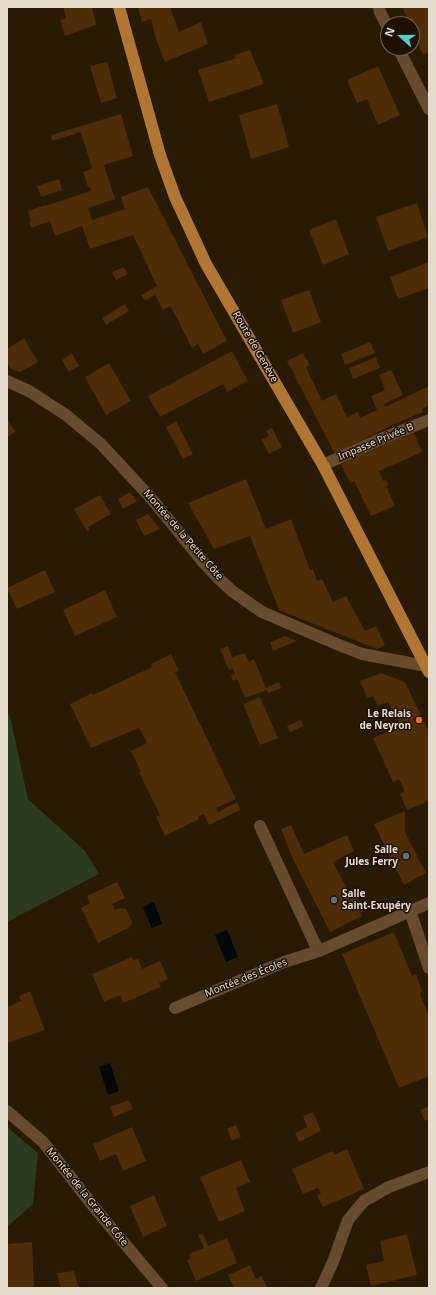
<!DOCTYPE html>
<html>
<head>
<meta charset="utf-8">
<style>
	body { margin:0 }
	#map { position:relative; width:436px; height:1295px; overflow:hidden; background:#281a03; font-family:"Noto Sans",sans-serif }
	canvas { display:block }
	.frame { position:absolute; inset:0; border:8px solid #e4dbcd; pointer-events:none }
	.north { position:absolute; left:380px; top:16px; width:40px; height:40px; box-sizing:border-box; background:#1e1100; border:1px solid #6d6252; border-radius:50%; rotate:291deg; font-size:11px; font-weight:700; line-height:16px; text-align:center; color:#e4dbcd }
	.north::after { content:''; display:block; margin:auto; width:14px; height:18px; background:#53cdc9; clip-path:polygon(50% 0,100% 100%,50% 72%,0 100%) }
</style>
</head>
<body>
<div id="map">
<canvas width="436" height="1295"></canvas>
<div class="frame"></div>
<div class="north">N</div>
</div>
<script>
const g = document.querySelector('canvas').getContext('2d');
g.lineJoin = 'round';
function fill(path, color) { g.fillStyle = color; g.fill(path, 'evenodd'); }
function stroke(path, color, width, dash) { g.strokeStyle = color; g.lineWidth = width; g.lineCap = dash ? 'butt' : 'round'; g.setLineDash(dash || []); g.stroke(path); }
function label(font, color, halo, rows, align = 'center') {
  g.font = font + ' "Noto Sans",sans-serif'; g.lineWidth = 3; g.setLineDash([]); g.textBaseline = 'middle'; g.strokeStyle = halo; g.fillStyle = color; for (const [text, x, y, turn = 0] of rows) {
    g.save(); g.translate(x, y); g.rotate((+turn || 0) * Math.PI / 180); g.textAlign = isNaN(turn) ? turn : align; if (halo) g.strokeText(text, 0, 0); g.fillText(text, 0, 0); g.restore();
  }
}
const green = new Path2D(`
	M7,714l3,2 18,83 57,52 14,23 -92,48z
	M7,1127l31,26 -5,51 -26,23z`);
const water = new Path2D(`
	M154,902l8,22 -10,4 -9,-21z
	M227,930l11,27 -12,5 -11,-27z
	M110,1063l9,28 -11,4 -9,-28z`);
const building = new Path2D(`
	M63,7h29l4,18 -31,11 -5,-16 6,-2z
	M138,7h32l9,25 22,-10 7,22 -43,18 -8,-20 -6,-23 -9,3z
	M402,7h27v45l-6,3 -11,-25v-6h-2z
	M250,50l14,34 -55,18 -11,-32 38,-12 -1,-3z
	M107,62l10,36 -16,5 -11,-37z
	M378,66l22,49 -22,10 -11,-26 -10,4 -10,-23z
	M277,104l12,43 -38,12 -12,-44z
	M121,114l12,42 -29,9 11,34 -27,9 4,12 33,-11 -4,-12 27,-10 79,154 -24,13 -5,-10 -6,4 -12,-23h1l-11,-19 -7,4 -8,-15 -10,6 -4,-6 16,-9 -24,-51 -43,14 -8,-23 -27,10 -5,-15 -19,7 -2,-6 2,-1 -3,-10 17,-6v1l46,-15 -1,-4h-2l-5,-15 9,-3 -11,-37 -29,9 -1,-6z
	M59,179l3,11 -21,7 -4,-11z
	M417,203l11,34 -40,14 -12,-34z
	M336,219l13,35 -26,11 -14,-35z
	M429,262v26l-31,11 -8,-22z
	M124,267l4,7 -12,6 -4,-8z
	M309,290l12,32 -28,11 -12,-33z
	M125,304l4,7 -23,14 -4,-7z
	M24,338l14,24 -18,10 -9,-3 -4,-7v-13z
	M370,342l5,11 -30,12 -4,-11z
	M232,351l16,30 -21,11 -4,-8 -63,33 -12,-21z
	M72,353l7,13 -10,6 -7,-12z
	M303,353l7,12 -4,2 16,34 14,-7 11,23 11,-5 2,6 17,-8 -6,-14 14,-6 -6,-15 12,-5 12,25 -19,9 1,3 44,-21v20l-7,3 1,3 -31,13 -57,29 -48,-93z
	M376,357l4,11 -27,11 -4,-11z
	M109,363l22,38 -25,14 -21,-38z
	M7,418l8,14 -8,5z
	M176,421l17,33 -10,5 -17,-32z
	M272,428l10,19 -13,7 -8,-14 8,-4 -3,-5z
	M414,432l8,20 -43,19 4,10 3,-2 3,6 -3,1 9,20 -24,10 -17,-35 -4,2 -9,-19 43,-21z
	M246,479l20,50 25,-10 19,51 3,-1 4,12 5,-2 11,23 13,-6 19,35 11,-5 9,19 -8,4 -98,-39 -29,-74 -36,13 -26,-46z
	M130,492l7,9 -14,8 -5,-10z
	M100,495l11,19 -23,13 2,3 -3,1 -13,-22z
	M148,514l12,15 -16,7 -8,-16z
	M45,570l10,22 -38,17 -10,-21z
	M105,590l12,27 -42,19 -12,-26z
	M285,636l12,5 -24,10 -3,-9z
	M228,646l4,11 13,-4 4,9 5,-3 12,29 13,-6 2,6 -13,5 -1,-3 -22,8 -8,-19 -4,2 -2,-6 4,-1 -2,-6 -4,2 -9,-21z
	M171,654l8,17 -4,1 61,127 -20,9 2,4 19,-10 3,8 -31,15 -5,-11 -6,3 1,2 -34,17 -9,-19 4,-2 -21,-43h2l-10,-21 16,-8 -8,-15 -48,20 -21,-44 22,-11 1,2 59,-28 -1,-3z
	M381,673l24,9 24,50v69l-22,9 -7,-16 5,-3 -6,-12 -6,3 -20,-44 28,-12 -13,-24 -10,4 -5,-10 -6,2 -7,-17z
	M260,697l18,41 -18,7 -17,-41z
	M301,720l3,6 -14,6 -3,-6z
	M405,811v21l21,41 -22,12 -30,-61z
	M291,825l13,29 43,-19 7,16 -21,11 19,36 4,-1 7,14 -3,2 2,3 -32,16 -37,-73 -12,-30z
	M117,882l8,16 -13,6 3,6 5,-2 6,1 6,13 -2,5 -32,16 -17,-35 9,-5 -3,-7z
	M394,932l18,44 4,-2 6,17 -2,3 9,22v60l-30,12 -57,-134z
	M132,957l1,3 5,-1 4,10 18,-8 8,18 -9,4 2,4 -38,16 -3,-8 -16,7 -12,-28z
	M30,991l15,39 -38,13v-36l14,-6 -2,-5z
	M129,1100l4,9 -19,8 -4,-10z
	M429,1106v13l-4,2 -5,-11z
	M313,1112l8,19 -22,11 -4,-9 12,-6 -4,-11z
	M236,1125l5,12 -9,4 -5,-12z
	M132,1127l14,34 -23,10 -7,-17 -16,7 -7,-17z
	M347,1149l17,40 -41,18 -6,-12 4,-2 -3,-5 -15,6 -11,-25 41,-18 1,4z
	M241,1160l9,22 -14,6 9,23 -26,11 -19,-45z
	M154,1195l13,31 -24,11 -13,-31z
	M203,1234l5,12 19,-8 10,25 -41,18 -9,-21 3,-1 -1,-5 15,-6 -6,-13z
	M407,1234l10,41 -46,11 -5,-21 18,-4 -4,-20z
	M32,1242l2,46h-27v-44z
	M250,1265l6,14 6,-3 5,12h-33l-6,-13z
	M74,1271l5,17h-18l-4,-15z`);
const lane = new Path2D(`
	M323,465l60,-27 46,-18`);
const street = new Path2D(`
	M379,7l1,5 8,16
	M398,48l31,61
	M7,381l22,10 37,24 35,29 50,54 52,64 14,15 15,14 30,21 77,33 23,9 64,12
	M260,826l54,116 5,9
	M410,911l19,57
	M175,1008l109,-46 35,-11 110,-48
	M7,1111l36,31 55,70 64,76
	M321,1288l12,-26 15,-42 16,-19 25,-14 40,-15`);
const primary = new Path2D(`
	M119,7l41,148 15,42 31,67 117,201 106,207`);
const markers = [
	[419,720,4,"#e8710a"],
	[406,856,4,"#5c6f8a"],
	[334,900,4,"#5c6f8a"]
];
const streetNames = [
	["Route de Genève",255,347,60],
	["Impasse Privée B",376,442,-23],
	["Montée de la Petite Côte",183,535,49],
	["Montée des Écoles",246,978,-22],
	["Montée de la Grande Côte",87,1197,51]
];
const poiNames = [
	["Le Relais",411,714],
	["de Neyron",411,726],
	["Salle",398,850],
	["Jules Ferry",398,862],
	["Salle",342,894,"left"],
	["Saint-Exupéry",342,906,"left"]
];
fill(green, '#2a3b1f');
fill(water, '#00080a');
fill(building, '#4e2c05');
stroke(lane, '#664b2c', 12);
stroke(street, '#664b2c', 12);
stroke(primary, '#b17732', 12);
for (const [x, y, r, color] of markers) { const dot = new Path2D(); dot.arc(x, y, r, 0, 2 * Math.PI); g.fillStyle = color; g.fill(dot); stroke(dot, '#1e1100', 1.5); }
label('10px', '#e4dbcd', '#1e1100', streetNames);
label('bold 10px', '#e4dbcd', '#1e1100', poiNames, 'right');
</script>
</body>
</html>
